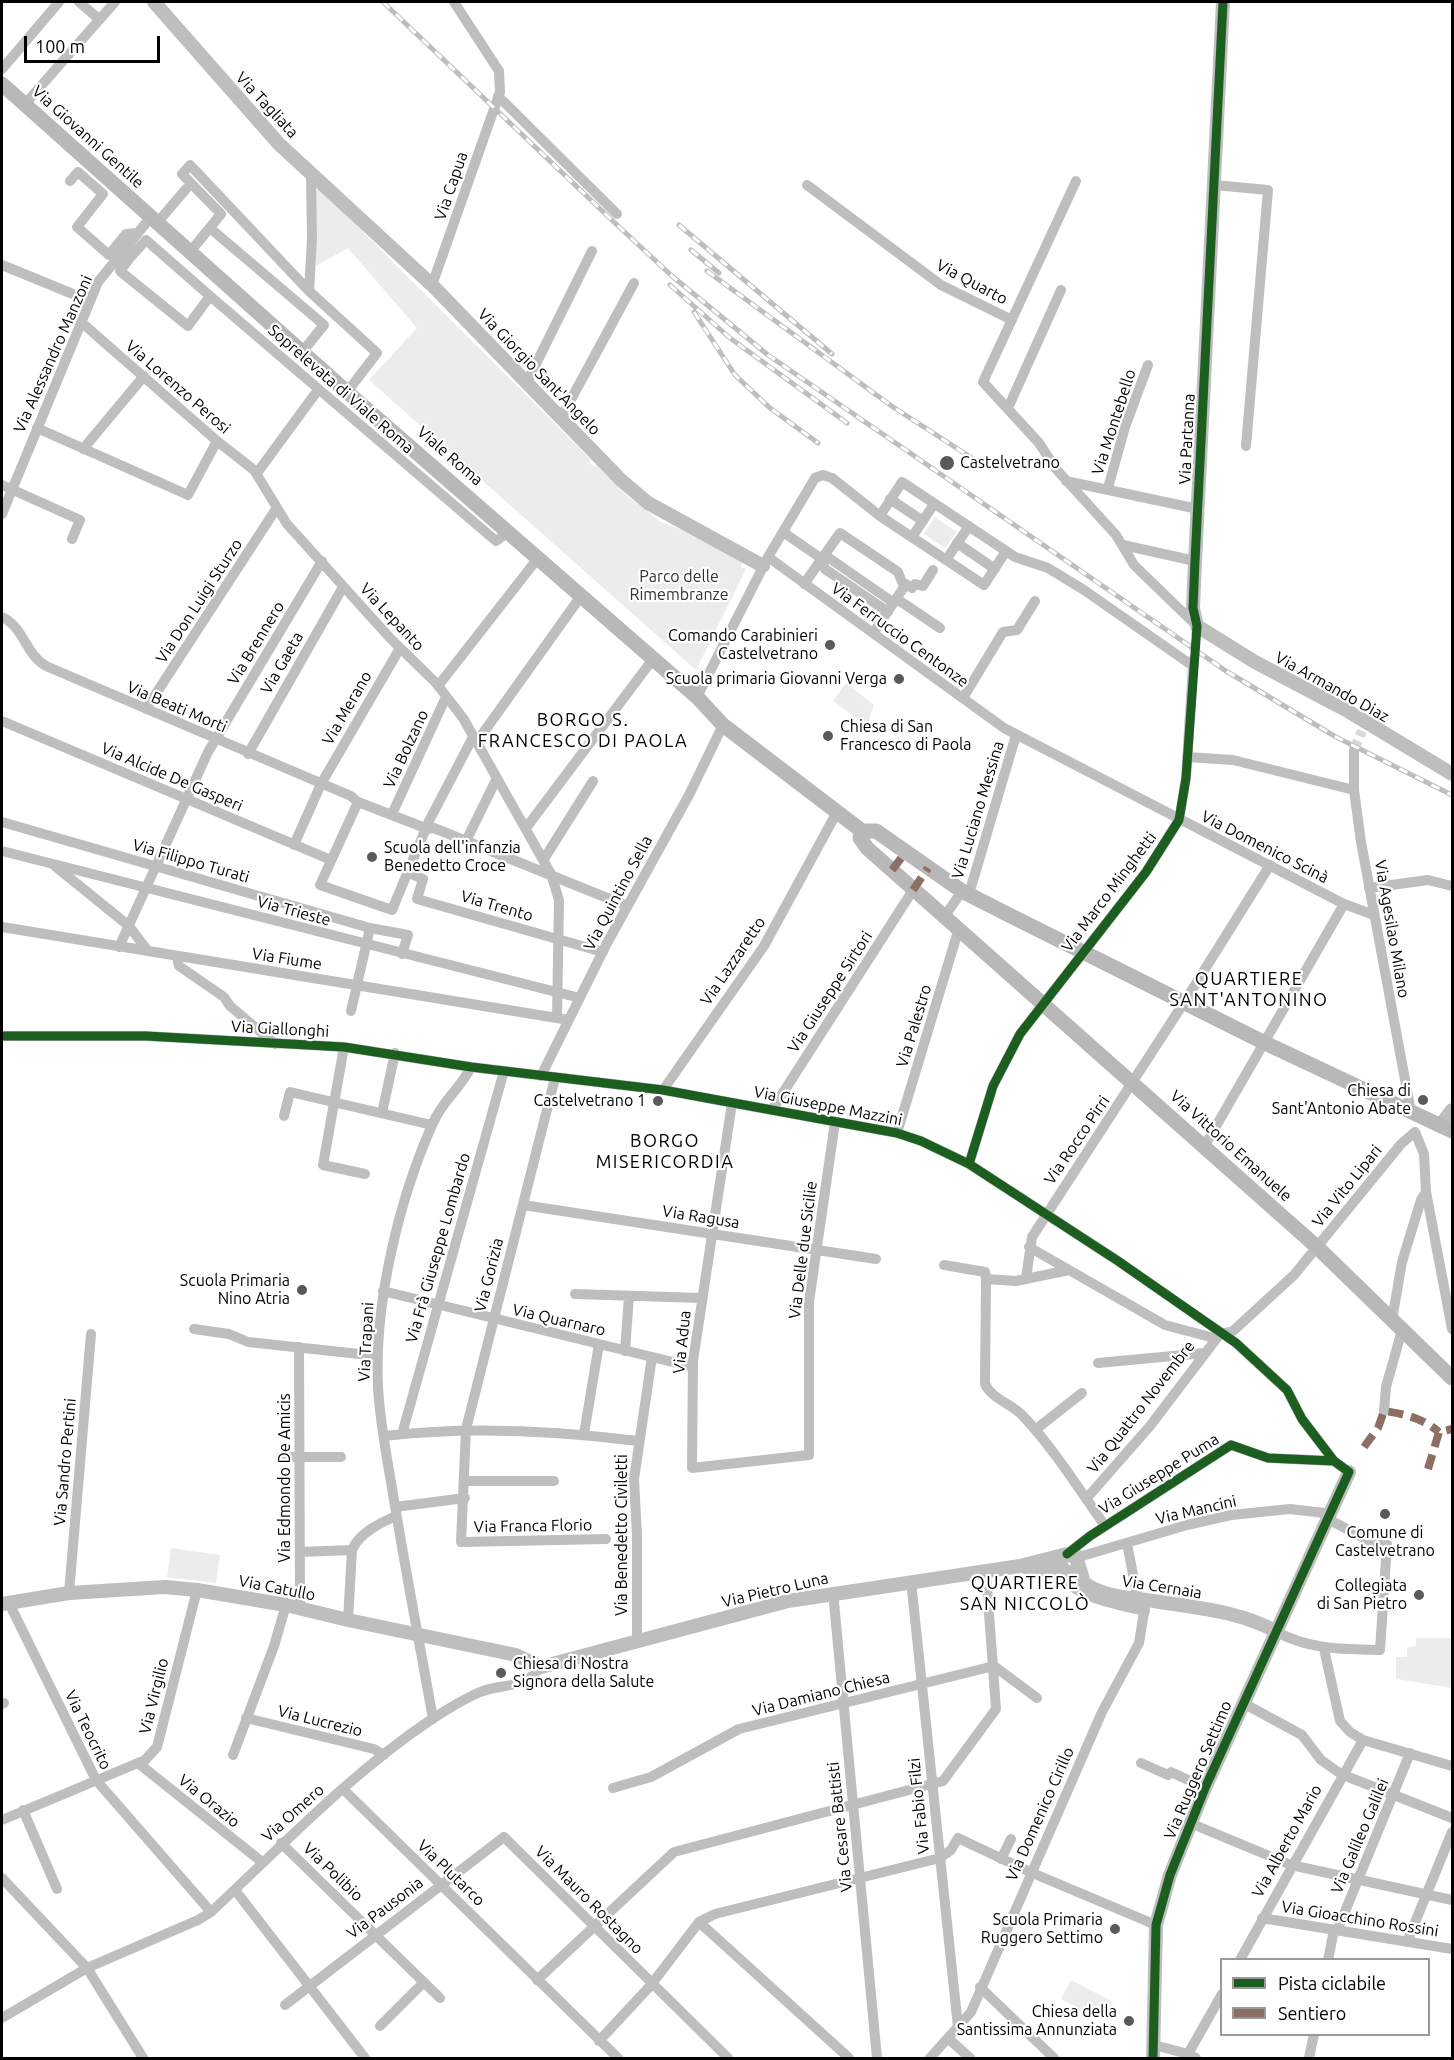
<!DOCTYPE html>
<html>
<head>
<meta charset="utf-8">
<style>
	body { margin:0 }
	#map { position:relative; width:1454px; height:2060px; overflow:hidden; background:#fff; font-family:Ubuntu,sans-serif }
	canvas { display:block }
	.frame { position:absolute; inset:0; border:3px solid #000; pointer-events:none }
	.legend { position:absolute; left:1220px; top:1958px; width:210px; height:78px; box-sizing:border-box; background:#fff; border:2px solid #999; margin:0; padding:8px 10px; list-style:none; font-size:18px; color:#000 }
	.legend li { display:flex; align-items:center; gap:12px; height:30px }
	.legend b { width:30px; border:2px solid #999 }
	.scale { position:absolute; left:24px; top:36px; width:136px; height:27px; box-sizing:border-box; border:3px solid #000; border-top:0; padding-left:8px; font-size:18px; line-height:21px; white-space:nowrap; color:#000; -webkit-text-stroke:4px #fff; paint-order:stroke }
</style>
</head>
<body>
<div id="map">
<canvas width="1454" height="2060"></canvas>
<div class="frame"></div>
<ul class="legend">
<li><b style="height:8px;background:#1b5e20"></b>Pista ciclabile</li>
<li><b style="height:8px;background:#8d6e63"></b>Sentiero</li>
</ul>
<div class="scale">100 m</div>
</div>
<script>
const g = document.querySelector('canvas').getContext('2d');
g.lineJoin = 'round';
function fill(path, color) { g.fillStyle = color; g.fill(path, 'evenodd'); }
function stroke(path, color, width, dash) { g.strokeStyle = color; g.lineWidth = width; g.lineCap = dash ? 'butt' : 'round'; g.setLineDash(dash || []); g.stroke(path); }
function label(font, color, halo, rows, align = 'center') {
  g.font = font + ' Ubuntu,sans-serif'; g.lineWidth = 4.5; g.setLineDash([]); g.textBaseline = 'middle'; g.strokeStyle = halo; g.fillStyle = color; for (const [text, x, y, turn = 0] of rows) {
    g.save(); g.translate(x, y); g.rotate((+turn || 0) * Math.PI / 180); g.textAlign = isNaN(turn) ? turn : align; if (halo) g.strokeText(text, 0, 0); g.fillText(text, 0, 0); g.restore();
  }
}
const green = new Path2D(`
	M320,189l271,271 -2,2 5,5 2,-2 30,30 35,27 27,10 54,30 -1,5 5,2 -50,101 -327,-290 48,-52 -69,-80 -32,18v-75z
	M935,517l22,15 -12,16 -21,-14z
	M846,683l28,22 -7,21 -34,-25z
	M171,1548l49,7 -4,28 -49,-6z
	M1416,1638h36v50l-56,-9v-22h11v-10l9,-1z
	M1071,1980l42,22 -10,18 -42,-21z`);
const minorTunnel = new Path2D(`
	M1193,666l4,-40
	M1354,750l8,-19`);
const minor = new Path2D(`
	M79,2l20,17
	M2,69l57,-67
	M498,96l119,118
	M25,104l90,-102
	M311,175l1,64 -3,52 68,62 -30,39
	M70,181l8,-9 25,22 -26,33 32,28 17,-21 11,-1
	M1076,181l-93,201 56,61 17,26 60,66 18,30 62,60
	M807,185l134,100 71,35
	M1214,185l54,5 -22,256
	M157,223l29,-34
	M210,228l114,97 -22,27
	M122,252l7,7 17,-19 64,56 -22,30 -68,-55 9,-12
	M190,252l31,-38 -39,-40 8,-9 119,126
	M2,265l88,36
	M432,285l68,-193 -1,-21 -45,-69
	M210,296l286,245 12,-9
	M81,322l136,119 37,29 33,54 103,114 46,45 27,35 88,156 8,26 -2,118
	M527,382l65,-131
	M1008,408l53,-118
	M562,416l72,-133
	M37,428l151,67 29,-54
	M83,449l61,-73
	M257,473l61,-83
	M1066,481l132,28
	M2,485l78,35 -8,19
	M1108,488l17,-61 23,-62
	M890,499l33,22
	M2,514l96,-232 53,-65
	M880,516l22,-34 113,75 33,11 36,22 109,76 -7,112 -7,42 -33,52 -126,162 -27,52 -24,78
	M783,532l39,27 7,-1 65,45
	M912,537l22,-33
	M957,543l38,26
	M1123,545l72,16
	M768,557l236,171 340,176 30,11
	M822,559l3,10 63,43
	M946,560l23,-34
	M804,584l36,-51 58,39 4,10 10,6 3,-4 8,2 10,-16
	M897,599l43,29
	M2,617c22,10 23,37 44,49l305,130 7,6 70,27 6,-1 193,78
	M874,632l32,-48
	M438,686l100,-128
	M697,697l71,-140 47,-79 8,-3 9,3 48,38 104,69 22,-34
	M963,698l40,-66 14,-2 18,-29
	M146,709l130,-200
	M2,721l329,139
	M476,743l105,-147
	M1354,750v40l7,52 50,270
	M248,754l95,-167
	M1187,757l46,3 121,30
	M358,802l-38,83 72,25 37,-89 44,-84
	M392,814l54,-117
	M2,822l368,106 38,7 -6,19
	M526,828l127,-169
	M466,841l31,-63
	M294,845l27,-61 79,-136
	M2,851l578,147
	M544,859l49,-78
	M55,866l74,60 18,24
	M409,873l14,6 -6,20 186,53
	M1369,888l59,-8 24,6
	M969,894l47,-159
	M945,916l17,-25
	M2,927l567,93
	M119,947l89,-195 114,-191
	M177,958l2,8 45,31 6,9 45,38
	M351,1011l19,-83
	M2,1036h144l198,11 127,20 192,23 234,43 24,8 48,23 149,97 118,82 51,47 15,29 32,42
	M344,1047l-21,118 42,9
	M541,1076l65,-131 83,-150 34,-70
	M555,1078l-89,351 -5,113 145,-3
	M663,1090l101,-144 73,-134
	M732,1103l-39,258 -1,107 117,-13v-153l26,-180
	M772,1110l141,-220
	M382,1113l13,-60
	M284,1116l6,-24 142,33
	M1415,1132l9,22 2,38 26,137
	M897,1133l62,-205
	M1204,1147l140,-243
	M523,1205l353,54
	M1029,1247l136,78 49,13
	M944,1265l41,7 1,7
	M1026,1278l6,-41 153,-236 85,-136
	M986,1279l-1,105c8,16 26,19 38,32 31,33 56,73 82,110
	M986,1279l30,2 53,-11
	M383,1291l310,76
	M575,1294l127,4
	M1392,1320l10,-58 19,-62 5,-8
	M194,1329l35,5 19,8 130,14
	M1220,1334l13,-3 61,-56 107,-131 14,-12
	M299,1347l1,261
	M625,1351l4,-55
	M1098,1363l107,-10
	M1384,1411l2,-24 16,-57
	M1035,1430l47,-37
	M402,1434l102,-363
	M584,1434l15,-90
	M384,1436c85,-10 169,-6 254,5
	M281,1457h60
	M465,1481h89
	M1086,1499l64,-73 70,-92
	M395,1507l70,-9
	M1127,1544l11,55
	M300,1552l52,-2c7,-17 28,-27 44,-34
	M1067,1554l23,-18 141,-91 37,13 66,3 15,11
	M1072,1554l10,2 105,-31 44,-10 59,-6 34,4 2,5 51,27 10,-1 -7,106c-37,-1 -70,0 -103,-18
	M1061,1569c3,28 60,36 84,42
	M911,1581l47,446
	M833,1592l44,466
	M69,1593l22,-259
	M8,1601l88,179 115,132
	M348,1620l4,-70
	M637,1642v-106l-3,-57 18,-122
	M1324,1649l16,72 10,11 13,8 89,26
	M1243,1703l59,32 19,25 20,14 111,44
	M2,1704l2,-1
	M246,1718l128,31 10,6
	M433,1719c-13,-73 -27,-146 -39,-219 -6,-37 -14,-75 -16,-113 -4,-84 21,-188 55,-264 9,-22 28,-35 38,-56
	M233,1755l41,-109 12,-41
	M138,1763l124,99
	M1141,1763l27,12 3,-3 34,16
	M613,1788l38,-11 88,-48 255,-63 43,32
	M343,1789l275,269
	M23,1810l34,79
	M2,1820l143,-60 12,-13 40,-157
	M1190,1823l101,42 161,35
	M281,1843l159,155
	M1001,1859l10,-20
	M2,1878l85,90 56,90
	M235,1890l130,168
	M1262,1918l190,31
	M699,1922l150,136
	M1337,1931l73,-178
	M1407,1942l45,-110
	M1240,1960l123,-220
	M1328,1960l6,-30
	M537,1980l137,-128 269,-71 53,-72 -10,-137
	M980,1987l74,71
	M285,2005l219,-168 224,221
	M2,2018l85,-50 111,-48 13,-8c72,-67 139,-138 221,-193 14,-9 32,-20 48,-27 26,-10 41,-1 61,-25
	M380,2026l44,-44
	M949,2039l21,19
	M599,2041l52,-56 48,-63 16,-8 225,-56 11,-8 7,-12 72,34 126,53
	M1154,2045l34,9 8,4
	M1188,2054l34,-60
	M930,2058l41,-46 131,-300 37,-69 7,-43
	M1309,2058l5,-24`);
const tertiary = new Path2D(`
	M154,2l125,142 153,141 189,195 27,23 115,63
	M1223,2l-28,559 -2,47 4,18 58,36 91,48 106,64
	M1440,1126l12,-16
	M1079,1566l5,17c23,16 49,14 76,19 39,6 82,10 117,30
	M1025,1567l44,7
	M2,1604l67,-11 96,-6 32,3 89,15 62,15 168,35 25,12 247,-66 232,-35 47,-12 11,5 -1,12 -8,3 -9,-8 2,-9
	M1153,2058l3,-133 14,-50 35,-87 144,-316`);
const secondary = new Path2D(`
	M2,84l345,308 350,305 26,28 139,106h14l86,60 43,22 260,130 187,88
	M862,831l-2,7 7,10 450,399 135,131`);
const rail = new Path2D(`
	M383,2l233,222 56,52 96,79 458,316 110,66 116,58
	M679,225l153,129
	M691,250l28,23
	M707,271l186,136 82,53
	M670,285l60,53 117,85
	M694,312l41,63 35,33 48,35`);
const quiet = new Path2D(`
	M892,870l14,-18
	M913,890l15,-22
	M1364,1447l14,-19 6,-17c21,3 38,7 55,21
	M1428,1469l11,-37 13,-3`);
const cycleway = new Path2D(`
	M2,1036h144l198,11 127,20 192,23 234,43 24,8 48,23 149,97 118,82 51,47 15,29 32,42
	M969,1164l24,-78 27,-52 126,-162 33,-52 7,-42 11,-152 -4,-18 2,-47 28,-559
	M1067,1554l23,-18 141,-91 37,13 66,3 15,11 -144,316 -35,87 -14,50 -3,133`);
const markers = [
	[947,463,8,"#595959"],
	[830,645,6,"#595959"],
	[899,679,6,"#595959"],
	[828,736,6,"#595959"],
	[372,857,6,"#595959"],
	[1423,1100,6,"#595959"],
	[658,1101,6,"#595959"],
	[302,1290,6,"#595959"],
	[1385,1514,6,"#595959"],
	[1419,1595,6,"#595959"],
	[501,1673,6,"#595959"],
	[1115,1929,6,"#595959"],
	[1129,2021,6,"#595959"]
];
const streetNames = [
	["Via Tagliata",267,105,47],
	["Via Giovanni Gentile",88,137,42],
	["Via Capua",451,186,-71],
	["Via Quarto",972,282,28],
	["Via Alessandro Manzoni",53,354,-66],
	["Via Giorgio Sant'Angelo",539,372,46],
	["Via Lorenzo Perosi",178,387,41],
	["Soprelevata di Viale Roma",341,389,41],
	["Via Montebello",1114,422,-72],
	["Via Partanna",1187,439,-87],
	["Viale Roma",450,456,41],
	["Via Don Luigi Sturzo",199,601,-57],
	["Via Lepanto",392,617,47],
	["Via Ferruccio Centonze",900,635,36],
	["Via Brennero",256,643,-59],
	["Via Gaeta",282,663,-60],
	["Via Armando Diaz",1332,687,29],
	["Via Beati Morti",177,707,23],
	["Via Merano",347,708,-60],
	["Via Bolzano",406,749,-65],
	["Via Alcide De Gasperi",172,777,23],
	["Via Luciano Messina",978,810,-73],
	["Via Domenico Scinà",1265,847,27],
	["Via Filippo Turati",191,861,16],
	["Via Marco Minghetti",1109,892,-53],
	["Via Quintino Sella",618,893,-62],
	["Via Trento",497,906,16],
	["Via Trieste",294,911,15],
	["Via Agesilao Milano",1392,929,80],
	["Via Fiume",287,959,9],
	["Via Lazzaretto",733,961,-56],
	["Via Giuseppe Sirtori",830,992,-57],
	["Via Palestro",914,1026,-73],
	["Via Giallonghi",280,1029,3],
	["Via Giuseppe Mazzini",828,1106,11],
	["Via Rocco Pirri",1077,1140,-56],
	["Via Vittorio Emanuele",1231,1146,42],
	["Via Vito Lipari",1347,1186,-51],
	["Via Ragusa",701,1217,9],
	["Via Frà Giuseppe Lombardo",438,1248,-74],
	["Via Delle due Sicilie",803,1250,-83],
	["Via Gorizia",489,1275,-76],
	["Via Quarnaro",559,1320,13],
	["Via Trapani",366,1342,-87],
	["Via Adua",682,1342,-84],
	["Via Quattro Novembre",1141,1407,-52],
	["Via Sandro Pertini",65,1462,-85],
	["Via Giuseppe Puma",1159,1474,-32],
	["Via Edmondo De Amicis",285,1478,-90],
	["Via Mancini",1196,1510,-13],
	["Via Franca Florio",533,1526,-1],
	["Via Benedetto Civiletti",622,1535,-90],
	["Via Cernaia",1162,1587,9],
	["Via Catullo",277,1588,11],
	["Via Pietro Luna",775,1590,-13],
	["Via Damiano Chiesa",821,1694,-14],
	["Via Virgilio",154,1696,-76],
	["Via Lucrezio",320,1721,14],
	["Via Teocrito",88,1730,64],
	["Via Ruggero Settimo",1198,1770,-67],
	["Via Orazio",209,1801,39],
	["Via Fabio Filzi",919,1806,-96],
	["Via Omero",293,1813,-42],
	["Via Domenico Cirillo",1040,1814,-66],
	["Via Cesare Battisti",840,1827,-96],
	["Via Galileo Galilei",1360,1836,-67],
	["Via Alberto Mario",1287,1841,-61],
	["Via Polibio",333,1872,44],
	["Via Plutarco",451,1873,44],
	["Via Mauro Rostagno",589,1900,45],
	["Via Pausonia",385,1908,-37],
	["Via Gioacchino Rossini",1360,1919,9]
];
const poiNames = [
	["Castelvetrano",960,463,"left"],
	["Comando Carabinieri",818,636],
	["Castelvetrano",818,654],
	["Scuola primaria Giovanni Verga",887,679],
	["Chiesa di San",840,727,"left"],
	["Francesco di Paola",840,745,"left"],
	["Scuola dell'infanzia",384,848,"left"],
	["Benedetto Croce",384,866,"left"],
	["Chiesa di",1411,1091],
	["Sant'Antonio Abate",1411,1109],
	["Castelvetrano 1",646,1101],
	["Scuola Primaria",290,1281],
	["Nino Atria",290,1299],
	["Comune di",1385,1533,"center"],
	["Castelvetrano",1385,1551,"center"],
	["Collegiata",1407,1586],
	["di San Pietro",1407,1604],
	["Chiesa di Nostra",513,1664,"left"],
	["Signora della Salute",513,1682,"left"],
	["Scuola Primaria",1103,1920],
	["Ruggero Settimo",1103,1938],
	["Chiesa della",1117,2012],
	["Santissima Annunziata",1117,2030]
];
const parkNames = [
	["Parco delle",679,577],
	["Rimembranze",679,595]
];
const neighbourhoodNames = [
	["BORGO S.",583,720],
	["FRANCESCO DI PAOLA",583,741],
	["QUARTIERE",1249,979],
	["SANT'ANTONINO",1249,1000],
	["BORGO",665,1141],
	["MISERICORDIA",665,1162],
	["QUARTIERE",1025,1583],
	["SAN NICCOLÒ",1025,1604]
];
fill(green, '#ececec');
stroke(minorTunnel, '#d9d9d9', 10, [10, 5]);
stroke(minor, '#bebebe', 10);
stroke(tertiary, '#bebebe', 14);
stroke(secondary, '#b8b8b8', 15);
stroke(rail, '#bebebe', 5);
stroke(rail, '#fff', 3, [9]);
stroke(quiet, '#8d6e63', 8, [15, 8]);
stroke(cycleway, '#1b5e20', 9);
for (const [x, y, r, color] of markers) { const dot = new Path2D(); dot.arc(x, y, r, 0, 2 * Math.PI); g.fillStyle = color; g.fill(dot); stroke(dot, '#fff', 2); }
label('16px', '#000', '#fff', streetNames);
label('16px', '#000', '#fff', poiNames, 'right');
label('16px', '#333', '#fff', parkNames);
g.letterSpacing = '1.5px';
label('18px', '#000', '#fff', neighbourhoodNames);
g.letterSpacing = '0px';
</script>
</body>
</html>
